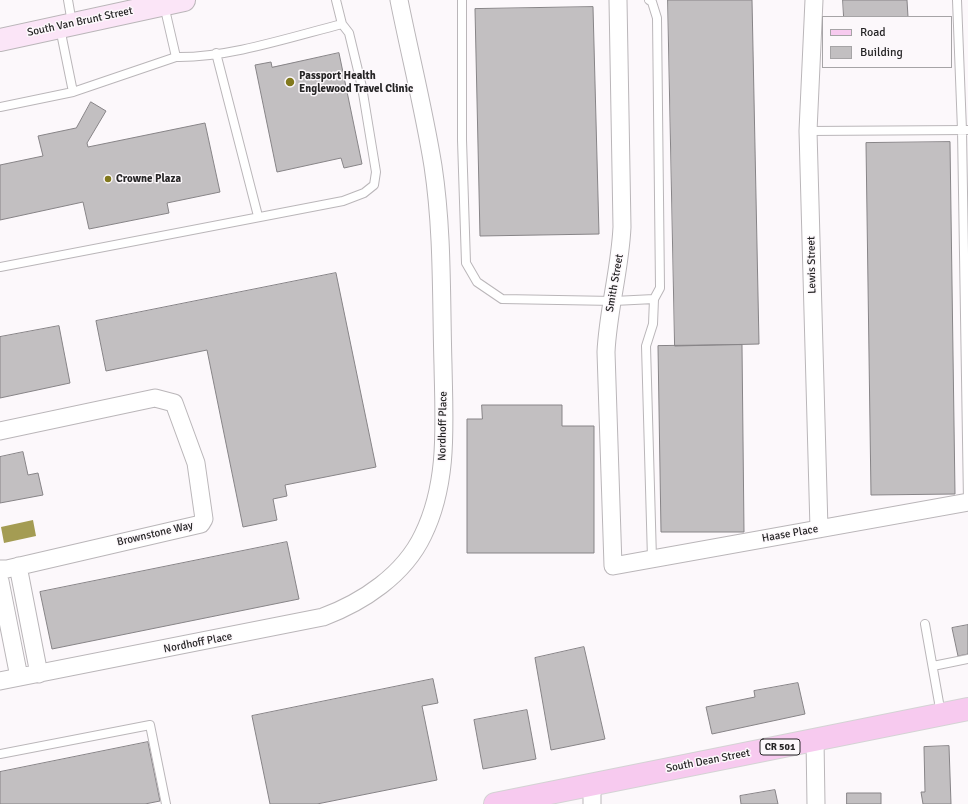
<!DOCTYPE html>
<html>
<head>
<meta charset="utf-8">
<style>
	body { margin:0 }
	#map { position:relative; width:968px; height:804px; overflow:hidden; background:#fcf8fb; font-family:Signika,sans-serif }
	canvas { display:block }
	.legend { position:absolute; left:822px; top:16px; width:130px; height:52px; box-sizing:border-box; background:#fcf8fb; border:1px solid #a6a4a6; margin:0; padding:5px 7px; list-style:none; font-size:12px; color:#262526 }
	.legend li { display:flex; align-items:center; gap:8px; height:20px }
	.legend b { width:20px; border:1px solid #a6a4a6 }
</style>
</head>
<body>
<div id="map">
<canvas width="968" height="804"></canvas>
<ul class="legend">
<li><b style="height:5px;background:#f7caef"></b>Road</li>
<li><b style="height:11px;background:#c2bfc1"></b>Building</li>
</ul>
</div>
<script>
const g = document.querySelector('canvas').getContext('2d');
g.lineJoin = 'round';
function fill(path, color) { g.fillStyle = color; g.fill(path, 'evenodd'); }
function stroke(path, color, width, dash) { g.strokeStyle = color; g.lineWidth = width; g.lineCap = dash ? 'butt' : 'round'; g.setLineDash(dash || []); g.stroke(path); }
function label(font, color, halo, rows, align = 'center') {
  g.font = font + ' Signika,sans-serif'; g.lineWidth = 3; g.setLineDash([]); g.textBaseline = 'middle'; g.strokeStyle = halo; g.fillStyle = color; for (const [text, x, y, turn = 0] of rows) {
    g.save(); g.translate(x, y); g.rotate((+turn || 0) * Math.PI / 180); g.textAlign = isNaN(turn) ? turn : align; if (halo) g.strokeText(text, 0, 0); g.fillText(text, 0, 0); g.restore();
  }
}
const water = new Path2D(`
	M33,520l3,16 -32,7 -3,-16z`);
const building = new Path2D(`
	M668,0h84l7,344 -84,2z
	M843,0h64l1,17h-64z
	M593,7l6,227 -119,2 -5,-227z
	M339,53l23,111 -18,4 -3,-10 -64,14 -22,-107 16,-3 1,5z
	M91,102l15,9 -19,32 1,4 117,-24 15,69 -53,11 2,10 -80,16 -6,-27 -83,18v-55l43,-9 -5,-20 38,-8z
	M950,142l5,352 -84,1 -5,-352z
	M336,273l40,194 -91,18 2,11 -14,3 4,21 -34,7 -36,-177 -101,21 -10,-50z
	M59,326l11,57 -70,15v-61z
	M742,345l2,187h-83l-3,-186z
	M482,405h80v21h32v127h-127v-134h15z
	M23,452l5,23 10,-2 5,22 -43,8v-46z
	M287,542l12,57 -247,50 -12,-57z
	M968,625v29l-10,2 -6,-28z
	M584,647l21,92 -54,11 -16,-92z
	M433,679l5,24 -16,3 15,74 -120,24h-47l-18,-88z
	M798,683l7,31 -93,20 -6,-27 49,-10 -1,-6z
	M527,710l9,49 -53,10 -9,-49z
	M148,742l12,59 -15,3h-145v-32z
	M949,746l2,58h-28l-2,-12h4l-1,-45z
	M775,790l3,14h-37l-1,-8z
	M847,793h34v11h-34z`);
const lane = new Path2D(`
	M68,0l4,23
	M462,0v140l4,123 11,19 25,17 112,2 40,-2
	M649,0l3,2 5,16 3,270 -6,11 -1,25 -7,22 6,213
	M957,0l5,130 6,372
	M164,5l12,52
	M60,28l13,64
	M216,53l42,163
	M0,107l73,-15 103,-35c52,1 115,-20 166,-33
	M808,131l160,-1
	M0,267l343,-66 21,-8 10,-8 2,-13 -14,-85 -13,-54 -7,-9 -6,-24
	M925,624l16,90
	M933,666l35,-7
	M0,754l150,-29 16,79`);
const street = new Path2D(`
	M618,0l4,227c-2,43 -14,83 -16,125l7,214 355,-64
	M814,0l-6,131 11,398
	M0,431l155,-33 19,5 22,60 8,56 -3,5 -194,45h-7
	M18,566l21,108
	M0,581l19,96
	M0,681l323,-64c40,-15 81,-42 100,-82 26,-53 21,-112 20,-170 -2,-66 0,-133 -10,-199 -9,-56 -23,-111 -34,-166
	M815,740l1,64
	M592,785v19`);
const secondary = new Path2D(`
	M0,40l184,-40`);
const primary = new Path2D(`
	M495,804l473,-95`);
const markers = [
	[290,82,5,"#82791e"],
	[108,179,4,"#82791e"]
];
const shields = [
	[780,747,40]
];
const shieldNames = [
	["CR 501",780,747]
];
const streetNames = [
	["South Van Brunt Street",80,22,-12],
	["Lewis Street",812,265,-91],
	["Smith Street",615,283,-80],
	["Nordhoff Place",443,426,-89],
	["Brownstone Way",155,534,-13],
	["Haase Place",790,534,-10],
	["Nordhoff Place",198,643,-11],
	["South Dean Street",708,761,-11]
];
const poiNames = [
	["Passport Health",299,76],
	["Englewood Travel Clinic",299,89],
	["Crowne Plaza",116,179]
];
fill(water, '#a49c53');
fill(building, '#c2bfc1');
stroke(building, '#878487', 1);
stroke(lane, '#bab6b9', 10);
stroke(street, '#bab6b9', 19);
stroke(secondary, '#bab6b9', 24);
stroke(primary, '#d4d3d4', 24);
stroke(lane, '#fff', 8);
stroke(street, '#fff', 17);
stroke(secondary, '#fbe5f7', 22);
stroke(primary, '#f7caef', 22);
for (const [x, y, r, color] of markers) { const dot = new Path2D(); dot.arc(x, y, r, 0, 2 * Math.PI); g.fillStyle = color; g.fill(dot); stroke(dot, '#fcf8fb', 1.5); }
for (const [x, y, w] of shields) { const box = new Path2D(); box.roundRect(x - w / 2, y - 8, w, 16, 3); g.fillStyle = '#fcf8fb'; g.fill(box); stroke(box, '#262526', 1); }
label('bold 10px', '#262526', null, shieldNames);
label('11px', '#262526', '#fcf8fb', streetNames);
label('bold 11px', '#262526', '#fcf8fb', poiNames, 'left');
</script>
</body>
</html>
